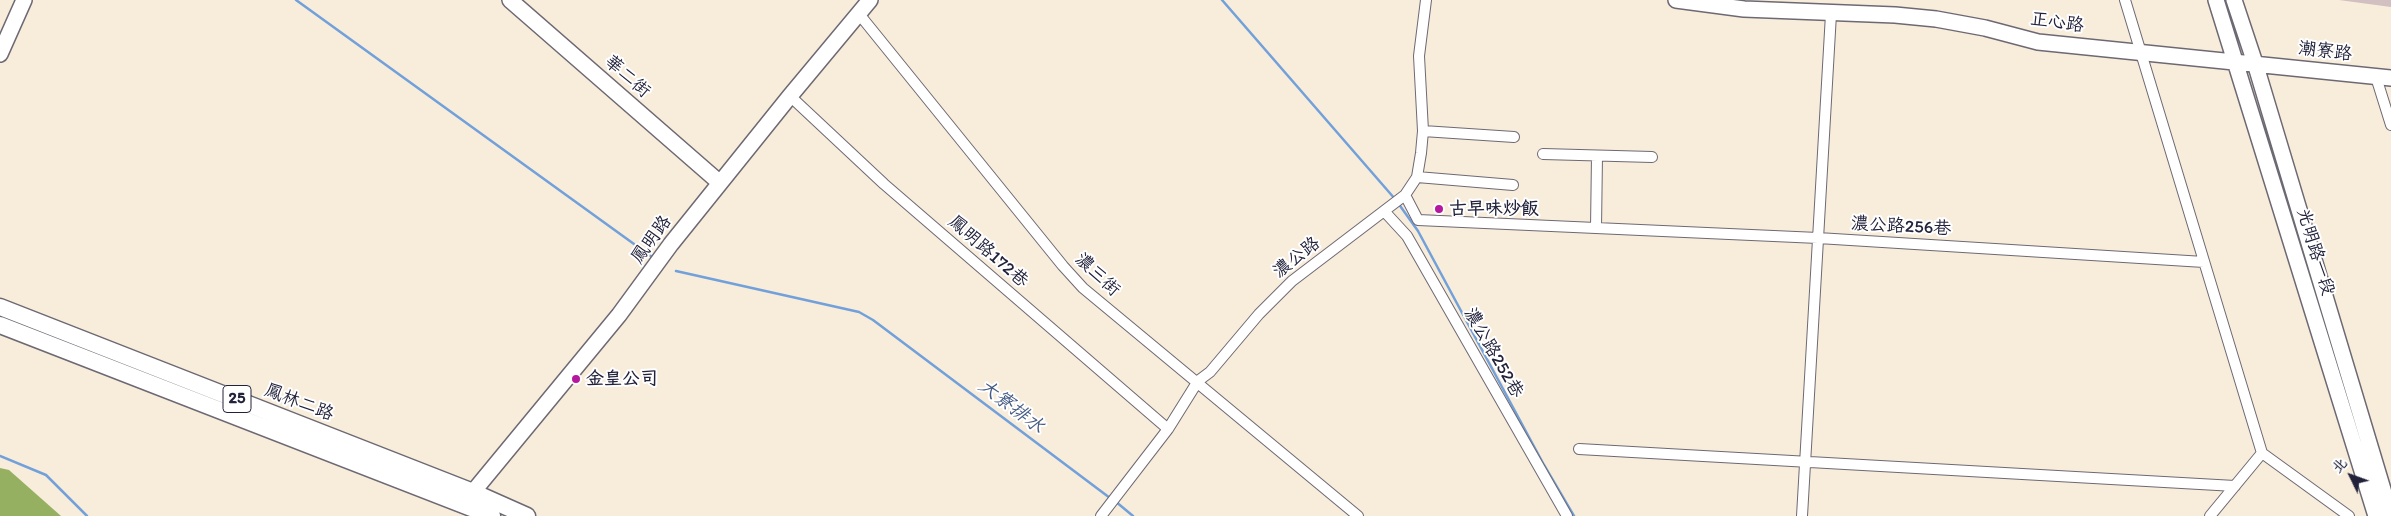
<!DOCTYPE html>
<html>
<head>
<meta charset="utf-8">
<style>
	body { margin:0 }
	#map { position:relative; width:2391px; height:516px; overflow:hidden; background:#f8ecdb; font-family:Itim,"LXGW WenKai TC",sans-serif }
	canvas { display:block }
	.north { position:absolute; left:2326px; top:451px; width:50px; height:50px; -webkit-text-stroke:4px #fff; paint-order:stroke; rotate:312deg; font-size:14px; font-weight:700; line-height:20px; text-align:center; color:#22223b }
	.north::after { content:''; display:block; margin:auto; width:18px; height:22px; background:#22223b; clip-path:polygon(50% 0,100% 100%,50% 72%,0 100%) }
</style>
</head>
<body>
<div id="map">
<canvas width="2391" height="516"></canvas>
<div class="north">北</div>
</div>
<script>
const g = document.querySelector('canvas').getContext('2d');
g.lineJoin = 'round';
function fill(path, color) { g.fillStyle = color; g.fill(path, 'evenodd'); }
function stroke(path, color, width, dash) { g.strokeStyle = color; g.lineWidth = width; g.lineCap = dash ? 'butt' : 'round'; g.setLineDash(dash || []); g.stroke(path); }
function label(font, color, halo, rows, align = 'center') {
  g.font = font + ' Itim,"LXGW WenKai TC",sans-serif'; g.lineWidth = 4; g.setLineDash([]); g.textBaseline = 'middle'; g.strokeStyle = halo; g.fillStyle = color; for (const [text, x, y, turn = 0] of rows) {
    g.save(); g.translate(x, y); g.rotate((+turn || 0) * Math.PI / 180); g.textAlign = isNaN(turn) ? turn : align; if (halo) g.strokeText(text, 0, 0); g.fillText(text, 0, 0); g.restore();
  }
}
const industrial = new Path2D(`
	M2339,0h52v7z`);
const forest = new Path2D(`
	M0,468l9,2 52,46h-61z`);
const stream = new Path2D(`
	M296,0l356,257
	M1222,0l173,199
	M1398,203l20,28 126,234 30,51
	M676,271l183,41 14,8 237,178
	M0,456l46,19 41,41
	M1115,501l18,15`);
const street = new Path2D(`
	M2125,0l137,453 87,63
	M859,14l204,252 20,22 275,228
	M2376,77l15,48
	M790,96l94,88 284,245
	M1423,131l91,6
	M1543,154l109,3
	M1417,177l96,8
	M1405,195l13,25 400,18 386,24
	M1384,211l23,25 160,280
	M1596,228l1,-72
	M1579,449l656,37
	M1101,516l67,-87 30,-48 12,-9 49,-58 33,-33 113,-86 12,-18 4,-24 2,-22 -4,-75 7,-56
	M1802,516l29,-502
	M2210,516l52,-63`);
const secondary = new Path2D(`
	M510,0l210,183
	M1676,0l68,9 151,6 41,4 49,9 53,14 353,36
	M2216,0l160,516
	M2234,0l21,63 136,453
	M0,54l24,-54
	M469,502l4,-10 146,-177 52,-71 119,-148 80,-96`);
const primary = new Path2D(`
	M0,307l473,185 54,24
	M0,325l492,191`);
const markers = [
	[1439,209,5,"#b5179e"],
	[576,379,5,"#b5179e"]
];
const shields = [
	[237,399,28]
];
const shieldNames = [
	["25",237,399]
];
const streetNames = [
	["正心路",2057,23,8],
	["潮寮路",2325,52,7],
	["華二街",627,77,41],
	["濃公路256巷",1901,227,3],
	["鳳明路",652,240,-54],
	["鳳明路172巷",988,252,41],
	["光明路一段",2315,252,73],
	["濃公路",1297,258,-38],
	["濃三街",1097,275,43],
	["濃公路252巷",1493,353,60],
	["鳳林二路",299,403,21]
];
const poiNames = [
	["古早味炒飯",1449,209],
	["金皇公司",586,379]
];
const waterNames = [
	["大寮排水",1011,407,37]
];
fill(industrial, '#d2bfc1');
fill(forest, '#96b062');
stroke(stream, '#71a0da', 2.5);
stroke(street, '#6d6973', 12);
stroke(secondary, '#6d6973', 18);
stroke(primary, '#6d6973', 19);
stroke(street, '#fff', 10);
stroke(secondary, '#fff', 15);
stroke(primary, '#fff', 16);
for (const [x, y, r, color] of markers) { const dot = new Path2D(); dot.arc(x, y, r, 0, 2 * Math.PI); g.fillStyle = color; g.fill(dot); stroke(dot, '#fff', 2); }
for (const [x, y, w] of shields) { const box = new Path2D(); box.roundRect(x - w / 2, y - 13.5, w, 27, 4); g.fillStyle = '#fff'; g.fill(box); stroke(box, '#22223b', 1); }
label('bold 16px', '#22223b', null, shieldNames);
label('18px', '#22223b', '#fff', streetNames);
label('bold 18px', '#22223b', '#fff', poiNames, 'left');
label('italic 19px', '#465b83', '#fff', waterNames);
</script>
</body>
</html>
